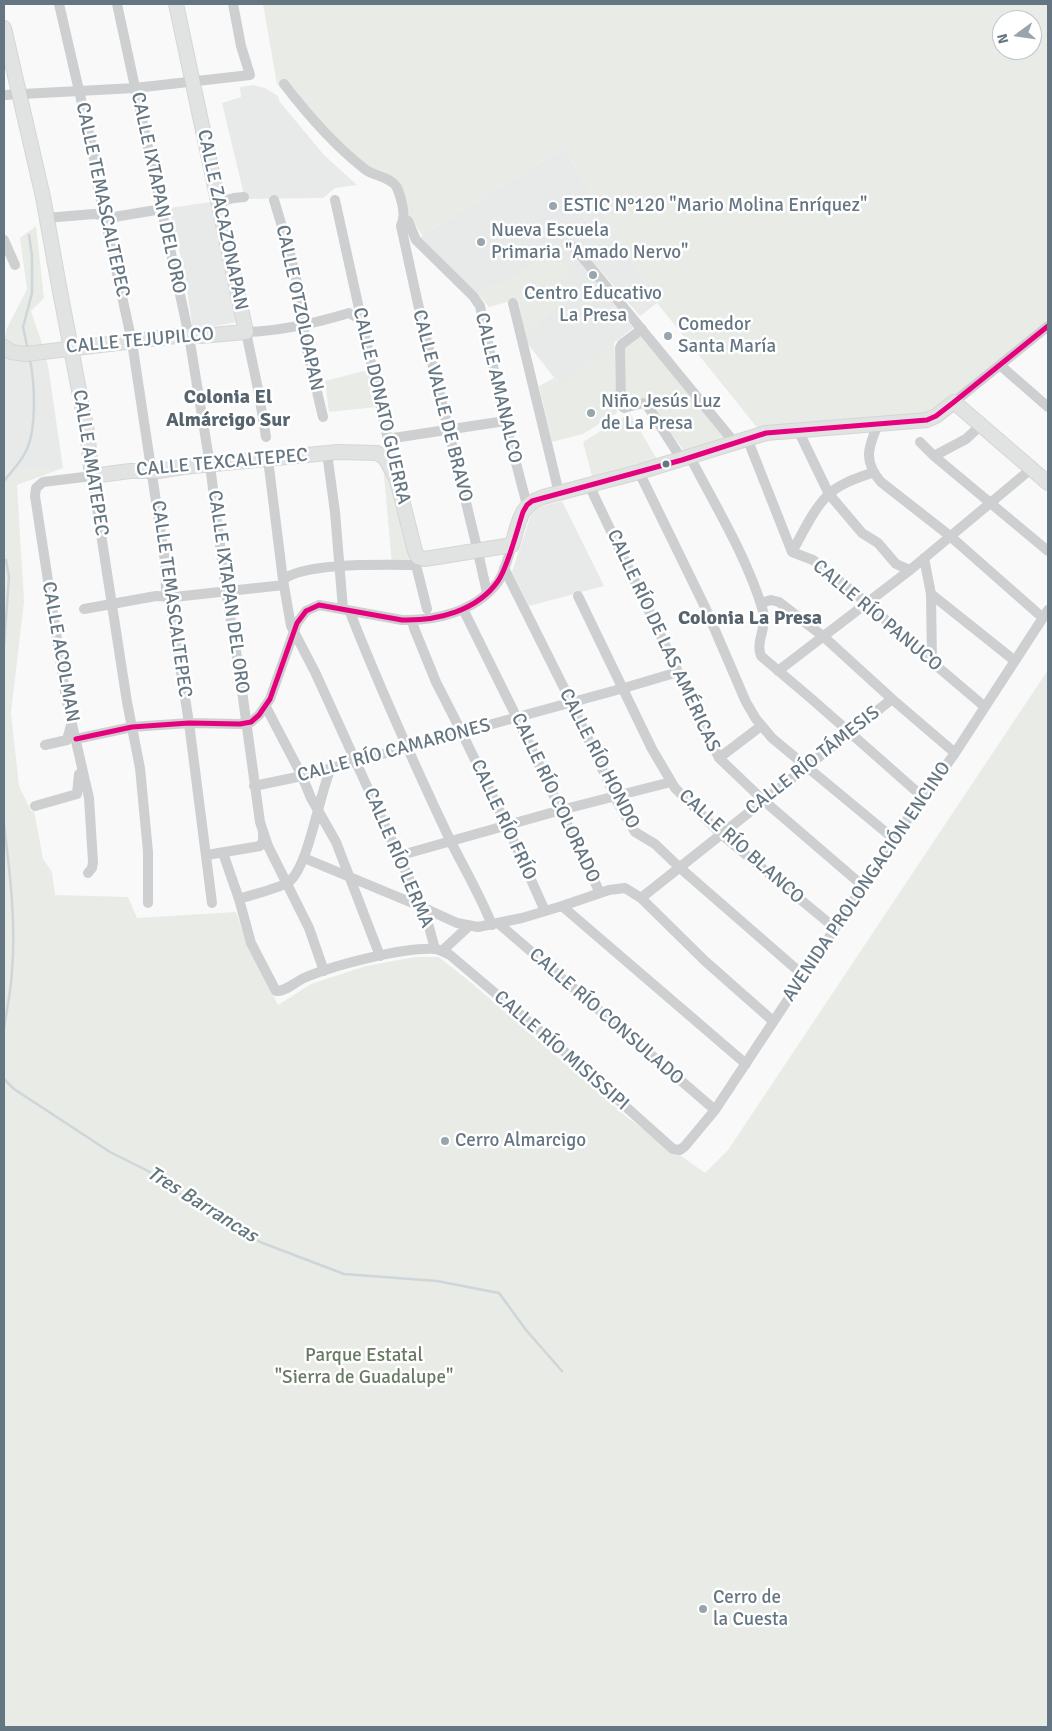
<!DOCTYPE html>
<html>
<head>
<meta charset="utf-8">
<style>
	body { margin:0 }
	#map { position:relative; width:1052px; height:1731px; overflow:hidden; background:#f9f9f9; font-family:Signika,sans-serif }
	canvas { display:block }
	.frame { position:absolute; inset:0; border:5px solid #657683; pointer-events:none }
	.north { position:absolute; left:992px; top:10px; width:50px; height:50px; box-sizing:border-box; background:#fff; border:1px solid #c1c8cd; border-radius:50%; rotate:256deg; font-size:14px; font-weight:700; line-height:20px; text-align:center; color:#657683 }
	.north::after { content:''; display:block; margin:auto; width:18px; height:22px; background:#99a4ac; clip-path:polygon(50% 0,100% 100%,50% 72%,0 100%) }
</style>
</head>
<body>
<div id="map">
<canvas width="1052" height="1731"></canvas>
<div class="frame"></div>
<div class="north">N</div>
</div>
<script>
const g = document.querySelector('canvas').getContext('2d');
g.lineJoin = 'round';
function fill(path, color) { g.fillStyle = color; g.fill(path, 'evenodd'); }
function stroke(path, color, width, dash) { g.strokeStyle = color; g.lineWidth = width; g.lineCap = dash ? 'butt' : 'round'; g.setLineDash(dash || []); g.stroke(path); }
function label(font, color, halo, rows, align = 'center') {
  g.font = font + ' Signika,sans-serif'; g.lineWidth = 5; g.setLineDash([]); g.textBaseline = 'middle'; g.strokeStyle = halo; g.fillStyle = color; for (const [text, x, y, turn = 0] of rows) {
    g.save(); g.translate(x, y); g.rotate((+turn || 0) * Math.PI / 180); g.textAlign = isNaN(turn) ? turn : align; if (halo) g.strokeText(text, 0, 0); g.fillText(text, 0, 0); g.restore();
  }
}
const built = new Path2D(`
	M253,85l12,3 13,8 1,5 45,54 33,30 -22,3 -12,10 -78,1 -23,-96 19,-6 -1,-10z
	M564,148l93,155 -17,13 -65,-75 -7,4 65,83 -73,57 -33,-42 -2,-10 43,-37 -9,-13 -15,-25 -32,21 -35,14 -57,-54 2,-4z
	M211,202l31,119 -49,9 -9,-60 -15,-62z
	M4,348l41,4 4,20 14,96h-59z
	M562,501l42,85 -75,20 -17,-34 20,-60 7,-5z`);
const green = new Path2D(`
	M263,4h785v315l-116,95 -173,16 -102,-127 -93,-155 -142,87 -19,-29 -6,-21 -24,-13 -12,1 -84,-89zM1002,20h30v30h-30z
	M36,226l8,72 -13,13 14,41 -25,-1 -16,-10 3,-13 20,-39 -7,-51z
	M544,258l19,1 10,13 -14,11 9,13 -43,37 -7,-34 -29,8 -12,-14 35,-14z
	M643,332l83,105 -42,14 -36,-50 -24,6v-59z
	M614,342l3,71 -34,21 -31,8 -13,-56 15,-8 6,6z
	M371,369l5,38 -47,5 -4,-31z
	M630,413l29,50 -66,17 -10,-38z
	M383,465l15,22 22,80 -28,-3z
	M4,468h59l-46,17 7,116 -13,112 8,73 12,25h3l9,48 9,13 3,23 73,2 9,21 99,-6 8,23 34,70 33,-21 55,-18 49,-9h24l35,28 154,133 77,55 23,-23 320,-480v1057h-1044z`);
const stream = new Path2D(`
	M27,346l-4,-19 9,-34v-37l-3,-21
	M4,481c7,-9 16,-18 21,-28 12,-21 10,-69 5,-93
	M4,645l5,-68 -3,-17
	M4,825c6,48 12,98 8,146 -1,19 -5,38 -8,57
	M4,1079l10,10 96,63 38,19 54,39 58,32 84,32 93,7 62,12 27,37 36,41`);
const street = new Path2D(`
	M59,4l34,147 5,36 34,155 33,219 1,28 5,19 18,115 23,180
	M117,4l72,332 21,129 16,127 13,77 21,153 8,24 41,82 15,43
	M284,84c23,30 52,63 82,86 8,6 22,6 30,16 4,7 9,26 7,33 0,3 -2,5 -2,7l17,78 60,248 9,41
	M4,95l131,-7 115,-13 -9,-29 -8,-42
	M274,200l16,53 12,51 3,37 18,76
	M335,200l59,267
	M218,202l16,-4 10,-1
	M46,218l48,-4 20,3 48,-8
	M404,219l4,2 8,19 57,56 7,10 25,115 22,84
	M4,240l11,25
	M574,247l160,195
	M513,303l46,190
	M642,329l-20,15 -2,4 1,57 3,3 19,-5 4,2 35,55
	M1001,366l47,41
	M954,402l94,-76
	M878,424c-10,24 -15,37 3,58l69,54 93,82
	M798,430l31,64 33,39 16,10 18,21 14,6
	M266,437l-8,-48 -12,-57c35,-1 70,-9 103,-19l7,4h5
	M747,438l45,114 21,8 54,43 65,59 53,45
	M387,439l118,-18
	M920,442l14,14 114,95
	M327,453l8,59 8,97
	M934,456l32,-17 15,-14
	M690,457c25,48 58,102 73,154 5,15 -8,30 -2,45l53,45 110,97
	M268,459l15,121 8,46 24,46 111,244 9,33
	M639,472l66,135 41,95 10,17 16,19 122,101
	M589,485l130,273 44,42 100,86
	M792,552c11,-19 20,-41 36,-57 12,-12 30,-17 46,-23
	M924,558l7,36 1,68
	M420,559l-4,6 11,44
	M504,568l67,134 47,101 17,29 20,12 24,23 124,108
	M283,580c20,-18 104,-15 133,-15
	M931,594l84,67
	M578,596l74,153 23,39 47,47 113,93
	M761,603l10,-3 8,2 45,35 68,62 63,54
	M84,609l72,-13 18,1 110,-12
	M463,609l54,109 83,175
	M349,610c31,78 65,154 101,230 14,28 30,55 42,85
	M412,620l2,8 22,54 26,51 45,93 38,85
	M778,671l132,-101 121,-101
	M266,707l36,69 9,22 25,44 44,114
	M76,739l56,-12 57,-4 51,1 11,-2 8,-7 11,-16 27,-76 9,-12 13,-6 83,15c35,1 74,-9 96,-38 7,-10 10,-25 14,-37
	M45,745l22,-5 4,-15
	M719,758l42,-32
	M254,786l48,-10 322,-88 54,-16
	M35,806l42,-12 2,-20
	M223,853l16,46 12,44 25,48c9,1 19,-9 28,-13 30,-13 99,-31 132,-29 5,1 10,4 14,6l109,92 114,102 7,1 5,-4 30,-36 187,-283 53,-74 93,-143
	M207,855l53,-9 3,-5v-7
	M398,856l163,-46 110,-28
	M304,858l118,49 35,16 21,4 44,-9 40,-12 47,-16 16,-2 16,10 64,63 68,60
	M88,873l4,-5 1,-6 -4,-64 -23,-100 -31,-202 1,-8 7,-6 49,-6 35,226 13,66 8,84v51
	M641,898l251,-199
	M239,899c11,-4 43,-11 51,-18 19,-17 29,-86 41,-113
	M562,906l184,158
	M498,923l217,187
	M442,951l27,-25`);
const secondary = new Path2D(`
	M4,28l39,169 16,89 28,146 5,44 38,-5h29l24,-4 155,-15 39,1 8,5 12,22 18,71 3,6 7,2 87,-14c7,-22 7,-40 31,-48l96,-25 127,-39 161,-13 9,-4 18,-14 94,81
	M4,347l7,5 15,2 150,-18h24l46,-4 -70,-328`);
const bus1 = new Path2D(`
	M76,739l56,-12 57,-4 51,1 11,-2 8,-7 11,-16 27,-76 9,-12 13,-6 83,15c35,1 75,-9 96,-39 10,-14 19,-51 25,-69l4,-7 5,-4 150,-41 84,-27 161,-13 9,-4 18,-14 94,-76`);
const markers = [
	[553,206,5,"#99a4ac"],
	[481,242,5,"#99a4ac"],
	[593,275,5,"#99a4ac"],
	[668,336,5,"#99a4ac"],
	[591,413,5,"#99a4ac"],
	[666,464,4.5,"#657683"],
	[445,1141,5,"#99a4ac"],
	[703,1609,5,"#99a4ac"]
];
const streetNames = [
	["CALLE IXTAPAN DEL ORO",158,193,78],
	["CALLE TEMASCALTEPEC",102,200,78],
	["CALLE ZACAZONAPAN",222,220,78],
	["CALLE OTZOLOAPAN",299,308,78],
	["CALLE TEJUPILCO",140,341,-5],
	["CALLE AMANALCO",498,388,77],
	["CALLE DONATO GUERRA",381,406,77],
	["CALLE VALLE DE BRAVO",442,406,76],
	["CALLE AMATEPEC",90,463,81],
	["CALLE TEXCALTEPEC",222,463,-5],
	["CALLE IXTAPAN DEL ORO",228,592,82],
	["CALLE TEMASCALTEPEC",171,599,82],
	["CALLE RÍO PANUCO",877,616,40],
	["CALLE RÍO DE LAS AMÉRICAS",663,641,65],
	["CALLE ACOLMAN",60,652,80],
	["CALLE RÍO CAMARONES",394,751,-15],
	["CALLE RÍO HONDO",599,759,63],
	["CALLE RÍO TÁMESIS",813,761,-38],
	["CALLE RÍO COLORADO",555,798,65],
	["CALLE RÍO FRÍO",503,820,65],
	["CALLE RÍO BLANCO",741,847,42],
	["CALLE RÍO LERMA",398,858,67],
	["AVENIDA PROLONGACIÓN ENCINO",867,882,-56],
	["CALLE RÍO CONSULADO",606,1017,41],
	["CALLE RÍO MISISSIPI",561,1051,41]
];
const poiNames = [
	["ESTIC N°120 \"Mario Molina Enríquez\"",563,206],
	["Nueva Escuela",491,231],
	["Primaria \"Amado Nervo\"",491,253],
	["Centro Educativo",593,294,"center"],
	["La Presa",593,316,"center"],
	["Comedor",678,325],
	["Santa María",678,347],
	["Niño Jesús Luz",601,402],
	["de La Presa",601,424],
	["Cerro Almarcigo",455,1141],
	["Cerro de",713,1598],
	["la Cuesta",713,1620]
];
const parkNames = [
	["Parque Estatal",364,1356],
	["\"Sierra de Guadalupe\"",364,1378]
];
const neighbourhoodNames = [
	["Colonia El",228,398],
	["Almárcigo Sur",228,421],
	["Colonia La Presa",750,619]
];
const waterNames = [
	["Tres Barrancas",202,1205,32]
];
fill(built, '#e8e9e9');
fill(green, '#e8ebe6');
stroke(stream, '#ced6d9', 2.5);
stroke(secondary, '#d5d6d7', 16);
stroke(street, '#cecfd0', 10);
stroke(secondary, '#e1e2e2', 14);
stroke(bus1, '#e5007d', 5);
for (const [x, y, r, color] of markers) { const dot = new Path2D(); dot.arc(x, y, r, 0, 2 * Math.PI); g.fillStyle = color; g.fill(dot); stroke(dot, '#fff', 2); }
label('19px', '#657683', '#fff', streetNames);
label('19px', '#657683', '#fff', poiNames, 'left');
label('19px', '#687a64', '#fff', parkNames);
label('bold 20px', '#57646e', '#fff', neighbourhoodNames);
label('italic 20px', '#60757c', '#fff', waterNames);
</script>
</body>
</html>
